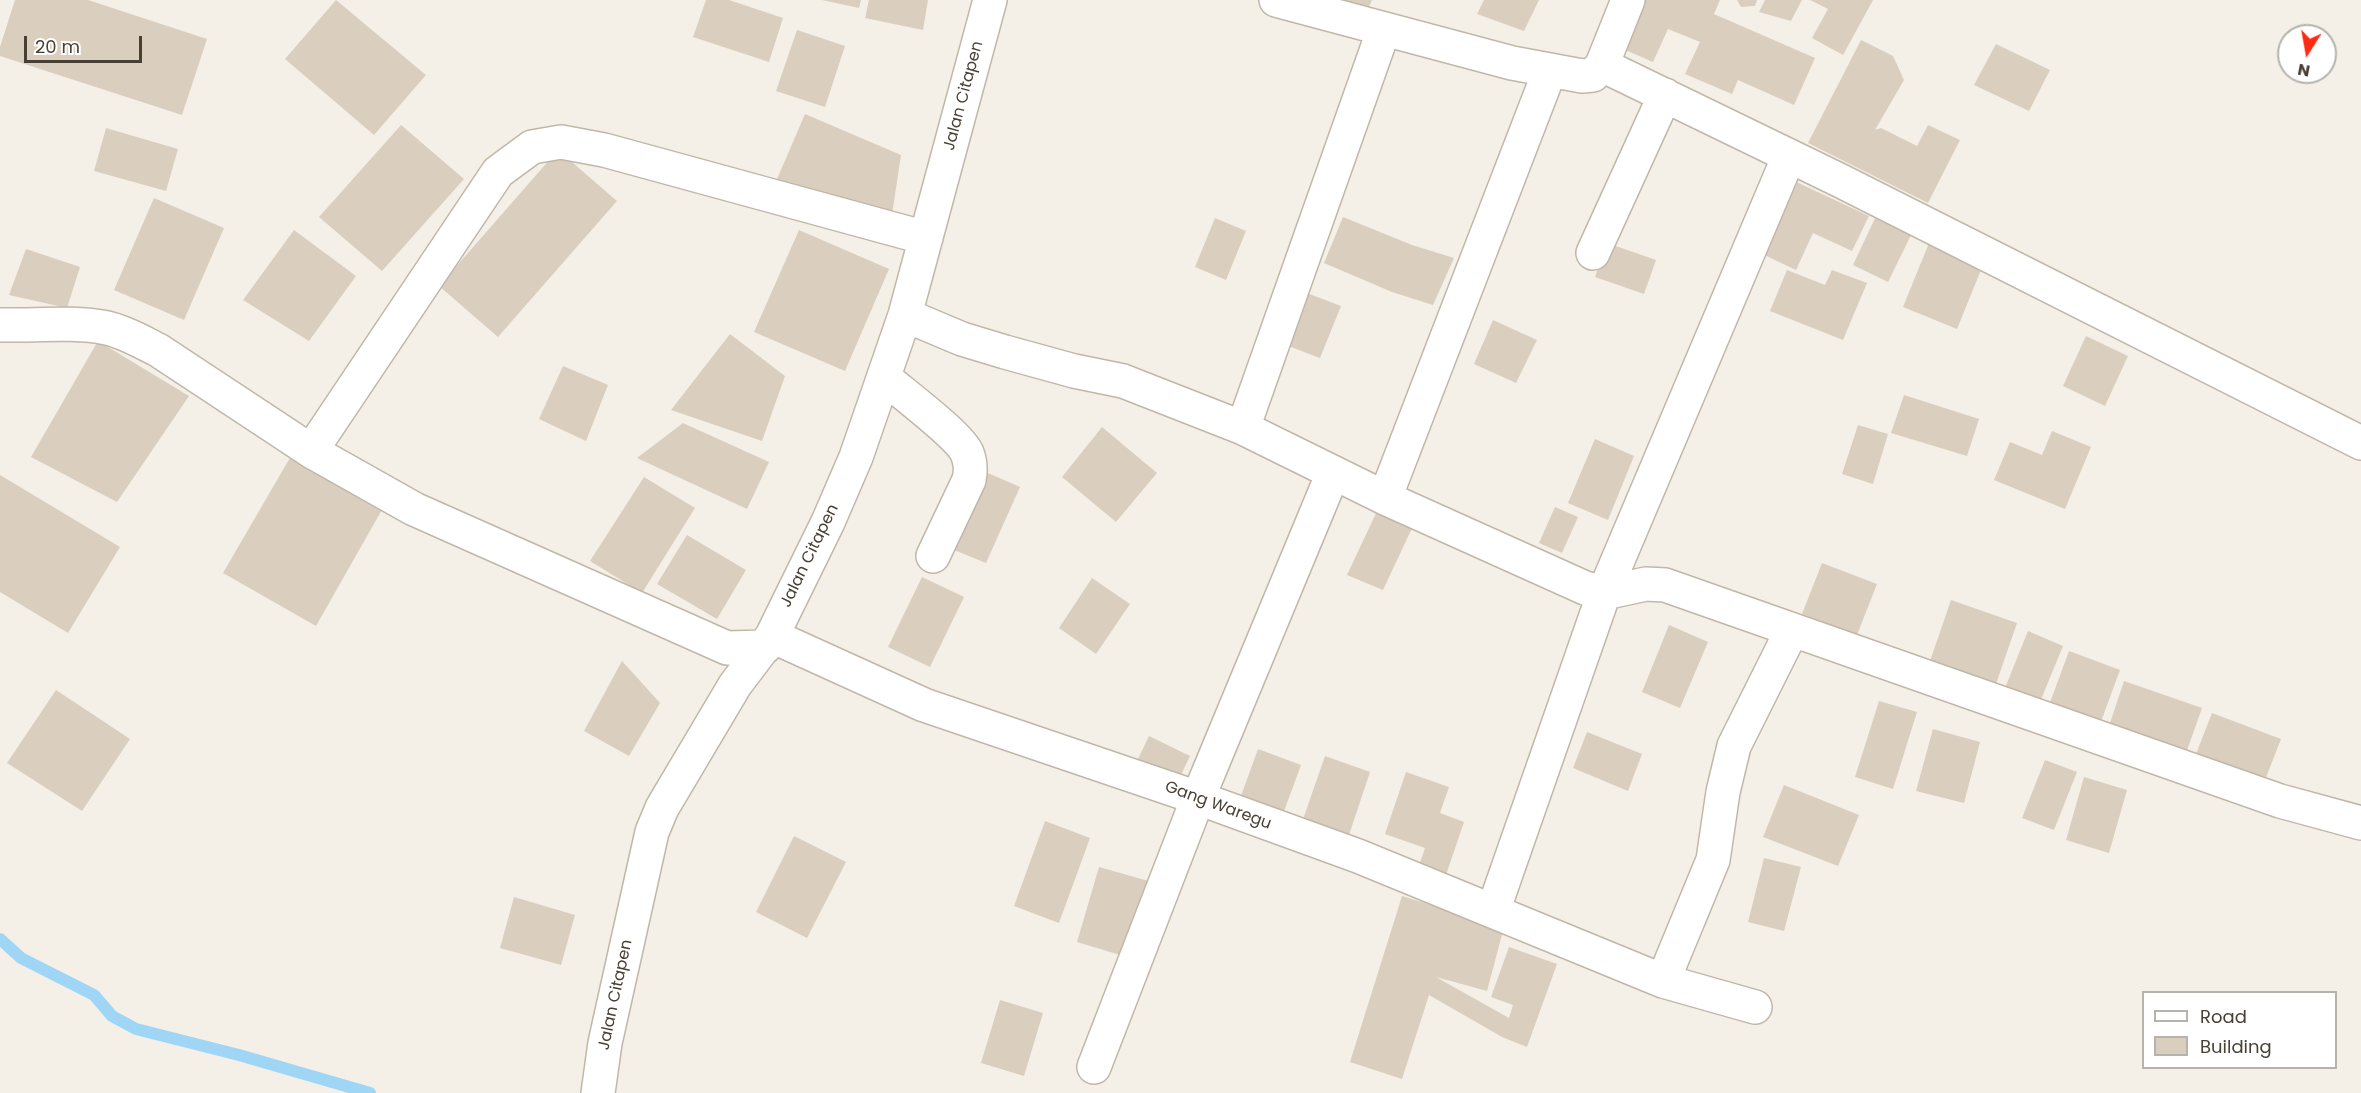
<!DOCTYPE html>
<html>
<head>
<meta charset="utf-8">
<style>
	body { margin:0 }
	#map { position:relative; width:2361px; height:1093px; overflow:hidden; background:#f4f0e7; font-family:Poppins,sans-serif }
	canvas { display:block }
	.legend { position:absolute; left:2142px; top:991px; width:195px; height:78px; box-sizing:border-box; background:#fff; border:2px solid #b6b3ae; margin:0; padding:8px 10px; list-style:none; font-size:18px; color:#484035 }
	.legend li { display:flex; align-items:center; gap:12px; height:30px }
	.legend b { width:30px; border:2px solid #b6b3ae }
	.north { position:absolute; left:2277px; top:24px; width:60px; height:60px; box-sizing:border-box; background:#fff; border:2px solid #b6b3ae; border-radius:50%; rotate:191deg; font-size:16px; font-weight:700; line-height:24px; text-align:center; color:#484035 }
	.north::after { content:''; display:block; margin:auto; width:21px; height:27px; background:#ff2c13; clip-path:polygon(50% 0,100% 100%,50% 72%,0 100%) }
	.scale { position:absolute; left:24px; top:36px; width:118px; height:27px; box-sizing:border-box; border:3px solid #484035; border-top:0; padding-left:8px; font-size:18px; line-height:21px; white-space:nowrap; color:#484035; -webkit-text-stroke:4px #fff; paint-order:stroke }
</style>
</head>
<body>
<div id="map">
<canvas width="2361" height="1093"></canvas>
<ul class="legend">
<li><b style="height:8px;background:#fff"></b>Road</li>
<li><b style="height:16px;background:#dacebe"></b>Building</li>
</ul>
<div class="north">N</div>
<div class="scale">20 m</div>
</div>
<script>
const g = document.querySelector('canvas').getContext('2d');
g.lineJoin = 'round';
function stroke(path, color, width, dash) { g.strokeStyle = color; g.lineWidth = width; g.lineCap = dash ? 'butt' : 'round'; g.setLineDash(dash || []); g.stroke(path); }
function fill(path, color) { g.fillStyle = color; g.fill(path, 'evenodd'); }
function label(font, color, halo, rows, align = 'center') {
  g.font = font + ' Poppins,sans-serif'; g.lineWidth = 4.5; g.setLineDash([]); g.textBaseline = 'middle'; g.strokeStyle = halo; g.fillStyle = color; for (const [text, x, y, turn = 0] of rows) {
    g.save(); g.translate(x, y); g.rotate((+turn || 0) * Math.PI / 180); g.textAlign = isNaN(turn) ? turn : align; if (halo) g.strokeText(text, 0, 0); g.fillText(text, 0, 0); g.restore();
  }
}
const stream = new Path2D(`
	M0,939l21,19 73,37 18,21 24,13 103,26 131,38`);
const building = new Path2D(`
	M15,0h73l119,39 -25,76 -182,-59v-9z
	M336,0l90,75 -52,60 -89,-76z
	M706,0h23l54,18 -14,44 -76,-25z
	M822,0h39l-2,8z
	M869,0h59l-5,30 -58,-12z
	M1318,0h54l-7,15z
	M1484,0h55l-15,31 -47,-17z
	M1634,0h86l-6,14 101,44 -21,47 -56,-25 -6,14 -47,-20 15,-32 -32,-13 -15,33 -39,-17z
	M1737,0h20l-2,6 -14,1z
	M1765,0h37l-11,21 -32,-9z
	M1810,0h63l-30,55 -31,-17 16,-29z
	M797,30l48,16 -20,61 -49,-16z
	M1861,40l32,16 11,24 -29,50 6,-2 36,18 11,-21 32,15 -32,63 -120,-60z
	M1996,44l54,26 -21,41 -55,-26z
	M805,114l96,41 -11,73 -113,-49z
	M401,125l63,54 -82,92 -63,-54z
	M106,128l72,21 -12,42 -72,-20z
	M558,150l59,51 -119,136 -59,-51z
	M1790,179l79,37 -17,35 -39,-18 -17,37 -40,-19z
	M154,198l70,30 -40,92 -70,-30z
	M1876,216l36,17 -24,49 -35,-17z
	M1343,217l69,28 42,13 -21,47 -41,-13 -68,-29z
	M1215,218l31,13 -20,49 -31,-13z
	M294,230l62,46 -47,65 -66,-41z
	M799,230l90,39 -44,102 -91,-39z
	M1607,243l49,17 -12,34 -49,-17z
	M1929,243l54,22 -26,64 -54,-22z
	M26,249l54,18 -13,41 -58,-13z
	M1787,270l38,15 7,-15 35,13 -24,57 -73,-29z
	M1304,292l37,14 -21,52 -37,-14z
	M1493,320l44,20 -21,43 -42,-19z
	M730,334l55,42 -23,65 -91,-31z
	M2086,336l42,20 -23,50 -42,-20z
	M98,341l91,55 -72,106 -86,-45z
	M563,366l45,19 -22,56 -47,-22z
	M1904,395l75,24 -12,37 -76,-23z
	M683,423l86,39 -22,47 -110,-51z
	M1858,425l30,9 -15,50 -31,-10z
	M1102,427l55,46 -41,49 -54,-45z
	M2052,431l39,16 -26,62 -71,-29 16,-38 32,13z
	M1595,439l39,17 -26,64 -40,-17z
	M291,456l92,52 -67,118 -93,-53z
	M988,473l32,14 -34,76 -32,-13z
	M0,475l120,72 -52,86 -68,-41z
	M644,477l51,31 -53,85 -52,-32z
	M1555,507l23,10 -16,36 -23,-10z
	M1378,509l36,15 -31,66 -36,-15z
	M687,535l59,35 -29,49 -60,-35z
	M1822,563l55,21 -20,51 -55,-21z
	M922,577l42,20 -34,70 -42,-20z
	M1092,578l38,26 -34,50 -37,-26z
	M1951,600l66,23 -22,64 -66,-23z
	M1669,625l39,17 -28,66 -38,-16z
	M2028,631l35,15 -23,56 -35,-14z
	M2069,651l51,19 -21,57 -51,-19z
	M622,661l38,42 -31,53 -45,-25z
	M2124,681l78,27 -17,48 -77,-27z
	M56,690l74,49 -48,72 -75,-48z
	M1879,701l38,11 -24,77 -38,-12z
	M2212,713l69,26 -16,41 -69,-26z
	M1933,729l47,13 -16,61 -48,-12z
	M1587,732l55,22 -14,37 -55,-23z
	M1149,736l41,20 -11,23 -41,-20z
	M1258,749l43,16 -21,57 -43,-15z
	M1325,756l45,16 -24,72 -46,-16z
	M2045,760l32,12 -23,58 -32,-12z
	M1406,772l43,15 -9,26 24,9 -18,53 -27,-9 6,-18 -40,-14z
	M2084,777l43,13 -18,63 -43,-13z
	M1784,785l75,30 -21,51 -75,-29z
	M1045,821l45,17 -31,85 -45,-17z
	M794,836l52,26 -39,76 -51,-26z
	M1764,858l37,9 -17,64 -36,-9z
	M1099,867l53,15 -22,76 -53,-16z
	M1402,896l102,31 -17,64 -51,-14 73,41 4,-13 -22,-8 18,-50 48,17 -30,83 -25,-10 -73,-42 -27,84 -52,-17z
	M514,897l61,18 -14,50 -61,-17z
	M1000,1000l43,13 -19,63 -43,-13z`);
const minor = new Path2D(`
	M1276,0l236,63 70,13 11,-1 9,-10 26,-65
	M1602,65l237,115 522,263
	M1593,253l72,-158
	M905,315l57,24 43,13 69,19 49,10 120,47 142,70 200,90 19,5 42,-9 19,1 615,216 81,22
	M0,325c35,1 72,-4 107,3 18,4 35,14 51,22l153,101 103,58 313,139 38,-1
	M885,378c17,15 74,57 82,75 4,10 4,17 2,27l-36,76
	M1243,428l141,-399
	M311,451l187,-279 34,-25 29,-5 43,8 322,88
	M1385,498l165,-428
	M772,636l152,69 274,93 160,58 305,125 92,26
	M1493,911l111,-318 185,-437
	M1663,981l50,-121 10,-68 11,-46 58,-116
	M1094,1067l104,-269 135,-325
	M598,1093l7,-50 47,-211 10,-24 73,-123 37,-49 56,-114 28,-65 49,-142 85,-315`);
const streetNames = [
	["Jalan Citapen",964,96,-75],
	["Jalan Citapen",810,556,-64],
	["Gang Waregu",1218,806,20],
	["Jalan Citapen",616,995,-78]
];
stroke(stream, '#9fd6f5', 12);
fill(building, '#dacebe');
stroke(minor, '#c1b7a9', 36);
stroke(minor, '#fff', 33);
label('16px', '#484035', '#fff', streetNames);
</script>
</body>
</html>
